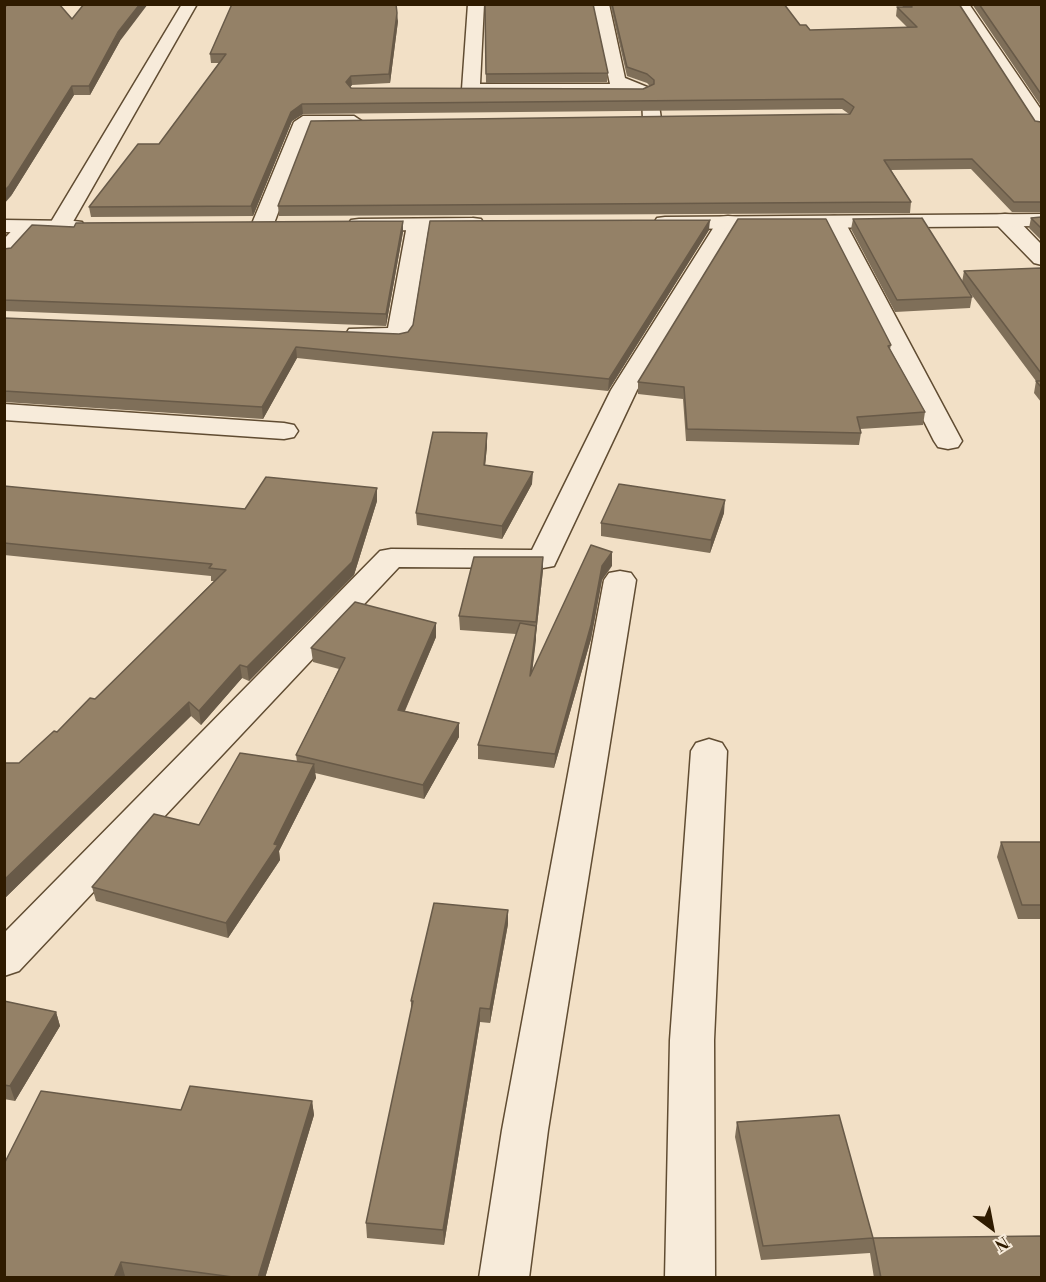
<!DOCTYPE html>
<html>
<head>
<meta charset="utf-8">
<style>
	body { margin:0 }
	#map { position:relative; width:1046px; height:1282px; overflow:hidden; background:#f2e0c6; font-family:"Libre Bodoni",serif }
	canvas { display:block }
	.frame { position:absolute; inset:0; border:6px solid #2f1b00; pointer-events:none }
	.north { position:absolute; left:962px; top:1198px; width:60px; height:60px; -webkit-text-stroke:4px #f7ebda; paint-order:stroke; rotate:148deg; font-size:16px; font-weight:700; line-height:24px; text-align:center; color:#2f1b00 }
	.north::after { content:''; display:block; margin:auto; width:21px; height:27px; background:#2f1b00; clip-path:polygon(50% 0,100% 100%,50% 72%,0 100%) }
</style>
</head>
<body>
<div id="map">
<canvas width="1046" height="1282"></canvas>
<div class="frame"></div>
<div class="north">N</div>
</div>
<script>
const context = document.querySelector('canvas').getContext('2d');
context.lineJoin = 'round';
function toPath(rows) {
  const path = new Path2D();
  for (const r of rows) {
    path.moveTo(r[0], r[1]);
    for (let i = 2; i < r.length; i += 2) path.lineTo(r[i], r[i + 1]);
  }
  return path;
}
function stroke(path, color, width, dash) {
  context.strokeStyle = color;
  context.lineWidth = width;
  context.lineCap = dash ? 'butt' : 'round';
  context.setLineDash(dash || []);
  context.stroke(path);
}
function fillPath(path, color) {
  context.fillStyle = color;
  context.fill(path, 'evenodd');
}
const minor = toPath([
	[182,4,197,4,70,227,67,232,59,233,51,232,48,227,182,4],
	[468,4,484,4,480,84,610,84,593,4,609,4,625,78,657,91,661,119,659,123,645,123,643,119,642,98,634,94,465,93,462,89,468,4],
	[954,4,969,4,1042,111,1042,130,1035,129,954,4],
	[303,116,354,116,363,122,354,128,310,128,273,226,270,231,254,231,251,226,294,122,303,116],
	[1005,214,1013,215,1042,245,1042,265,1034,263,997,225,994,220,997,215,1005,214],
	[728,216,736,217,739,222,637,390,554,566,543,568,399,567,19,971,4,976,4,933,380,551,391,549,532,550,611,390,717,222,720,217,728,216],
	[834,216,842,217,845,222,962,441,958,447,948,449,938,447,934,441,823,222,826,217,834,216],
	[418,219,426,220,429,225,411,336,408,341,399,343,349,339,346,334,349,329,388,328,407,225,410,220,418,219],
	[28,221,36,222,39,227,12,257,4,259,4,239,20,222,28,221],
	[4,404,284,423,294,425,298,431,294,437,284,439,4,420,4,404],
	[620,571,631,573,636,580,548,1130,529,1278,479,1278,502,1130,604,580,609,573,620,571],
	[709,739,722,743,727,751,714,1040,715,1278,665,1278,670,1040,691,751,696,743,709,739]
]);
const tertiary = toPath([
	[1042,214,1042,226,665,229,657,228,654,223,657,218,665,217,1042,214],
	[473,218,481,219,484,224,481,229,359,231,351,230,348,225,351,220,359,219,473,218],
	[4,220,74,221,82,222,85,227,82,232,74,233,4,232,4,220]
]);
stroke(minor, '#604c32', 3);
stroke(tertiary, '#604c32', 3);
fillPath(minor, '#f7ebda');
fillPath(tertiary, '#f7ebda');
fillPath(toPath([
	[485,4,608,73,607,82,486,83],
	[610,4,784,4,800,25,810,30,908,28,896,16,897,7,903,7,901,4,959,4,1035,121,1041,122,1041,212,1012,212,971,169,891,170,911,202,910,213,279,216,278,206,849,114,842,109,303,114,292,121,253,216,91,217,89,207,159,144,219,63,211,63,210,54,398,21,390,83,352,85,350,87,351,88,643,89,650,86,647,83,627,76],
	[972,4,1041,4,1041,106],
	[72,19,120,41,90,95,74,95,11,196],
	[1041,217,1041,240,1029,228,1031,218],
	[853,219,972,297,970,308,895,312,851,229],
	[403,221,403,232,386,326,4,311,4,249,11,248,74,227],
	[709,230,608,391,297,358,263,419,4,402,4,318,399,334,408,332],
	[1041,268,1041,402,1034,393,1036,381,962,282,964,271],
	[891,345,890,349,925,412,923,425,860,429,861,433,859,445,686,441,683,399,638,394,638,382],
	[487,446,485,465,532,484,502,539,417,525,416,513],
	[4,486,245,509,377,501,354,575,249,681,242,678,201,725,191,716,4,899,4,763,19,763,57,732,95,699,214,581,211,581,211,576,4,555],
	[724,513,710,553,601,536,601,523],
	[612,566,602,580,591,639,554,768,478,759,478,745,516,634,460,630,459,616,543,570,532,672],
	[436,623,436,637,405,711,459,723,459,737,424,799,315,773,316,778,279,851,280,860,228,938,96,901,92,887,199,825,297,762,296,755,339,669,313,662,311,648],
	[1001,842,1041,842,1041,919,1018,919,997,857],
	[508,924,490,1023,480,1022,444,1245,367,1238,366,1223,411,1011,411,1001],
	[4,1001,56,1012,60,1026,15,1101,4,1099],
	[312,1101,314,1115,265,1278,135,1278,125,1276,4,1278,181,1110],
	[737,1122,873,1238,1041,1278,874,1278,870,1253,761,1260,735,1137]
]), '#7f6f59');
fillPath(toPath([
	[140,4,148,4,120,41,90,95,89,86,118,32],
	[397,13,398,21,390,83,389,74],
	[351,76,352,85,347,91,346,82],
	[72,86,74,95,11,196,4,204,4,191],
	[302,104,303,114,292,121,253,216,251,206,291,112],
	[710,220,709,230,608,391,609,379],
	[403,221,403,232,386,326,386,314],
	[296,347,297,358,263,419,262,407],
	[487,433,487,446,484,477,484,465],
	[533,472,532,484,502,539,502,526],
	[377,488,377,501,354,575,249,681,247,667],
	[725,500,724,513,710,553,711,540],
	[612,552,612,566,602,580,591,639,554,768,555,754,602,566],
	[543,557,543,570,536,635,536,622],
	[436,623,436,637,399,724,398,710],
	[536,626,536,640,530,690,530,676],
	[240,665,242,678,201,725,199,711],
	[189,702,191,716,4,899,4,880],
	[459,723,459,737,424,799,423,785],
	[314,764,316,778,279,851,280,860,228,938,226,923,274,844],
	[508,910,508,924,490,1023,490,1009],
	[480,1008,480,1022,444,1245,443,1230],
	[56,1012,60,1026,15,1101,10,1086],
	[312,1101,314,1115,265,1278,258,1278],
	[121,1262,125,1276,124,1278,114,1278]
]), '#685a48');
const building = toPath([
	[8,4,59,4,72,19,84,4,140,4,118,32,89,86,72,86,9,186,4,191,4,8,8,4],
	[232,4,396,4,397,13,389,74,351,76,346,82,351,88,643,89,654,84,654,80,647,74,627,67,612,4,784,4,800,25,806,25,810,30,917,27,897,7,912,7,910,4,959,4,1035,121,1041,122,1041,202,1014,202,972,159,884,160,911,202,278,206,311,121,850,114,854,107,843,99,302,104,291,112,251,206,89,207,138,144,159,144,226,54,210,54,232,4],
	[485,4,593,4,608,73,486,74,485,4],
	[979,4,1041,4,1041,94,979,4],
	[1041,217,1041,228,1031,218,1041,217],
	[922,218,972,297,897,300,853,219,922,218],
	[738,219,826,219,891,345,888,346,925,412,857,417,861,433,687,429,684,387,638,382,738,219],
	[710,220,609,379,296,347,262,407,4,391,4,318,399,334,408,332,413,325,430,221,710,220],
	[403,221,386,314,4,300,4,249,11,248,32,225,74,227,76,223,403,221],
	[1041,268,1041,373,964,271,1041,268],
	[1036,381,1041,381,1041,387,1036,381],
	[433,432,487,433,484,465,533,472,502,526,416,513,433,432],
	[266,477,377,488,352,562,247,667,240,665,199,711,189,702,4,880,4,763,19,763,54,731,57,732,90,698,95,699,226,570,209,568,212,564,4,543,4,486,245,509,266,477],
	[619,484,725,500,711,540,601,523,619,484],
	[591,545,612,552,602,566,591,625,555,754,478,745,520,623,536,626,530,676,591,545],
	[474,557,543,557,536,622,459,616,474,557],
	[355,602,436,623,398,710,459,723,423,785,296,755,345,658,311,648,355,602],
	[240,753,314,764,274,844,278,845,226,923,92,887,154,814,199,825,240,753],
	[1001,842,1041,842,1041,905,1022,905,1001,842],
	[434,903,508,910,490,1009,480,1008,443,1230,366,1223,413,1001,411,1001,434,903],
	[4,1001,56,1012,10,1086,4,1085,4,1001],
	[190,1086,312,1101,258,1278,240,1278,121,1262,114,1278,4,1278,4,1164,41,1091,181,1110,190,1086],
	[839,1115,873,1238,763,1246,737,1122,839,1115],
	[1041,1236,1041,1278,881,1278,873,1238,1041,1236]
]);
fillPath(building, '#948167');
stroke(building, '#685a48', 1.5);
</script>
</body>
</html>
